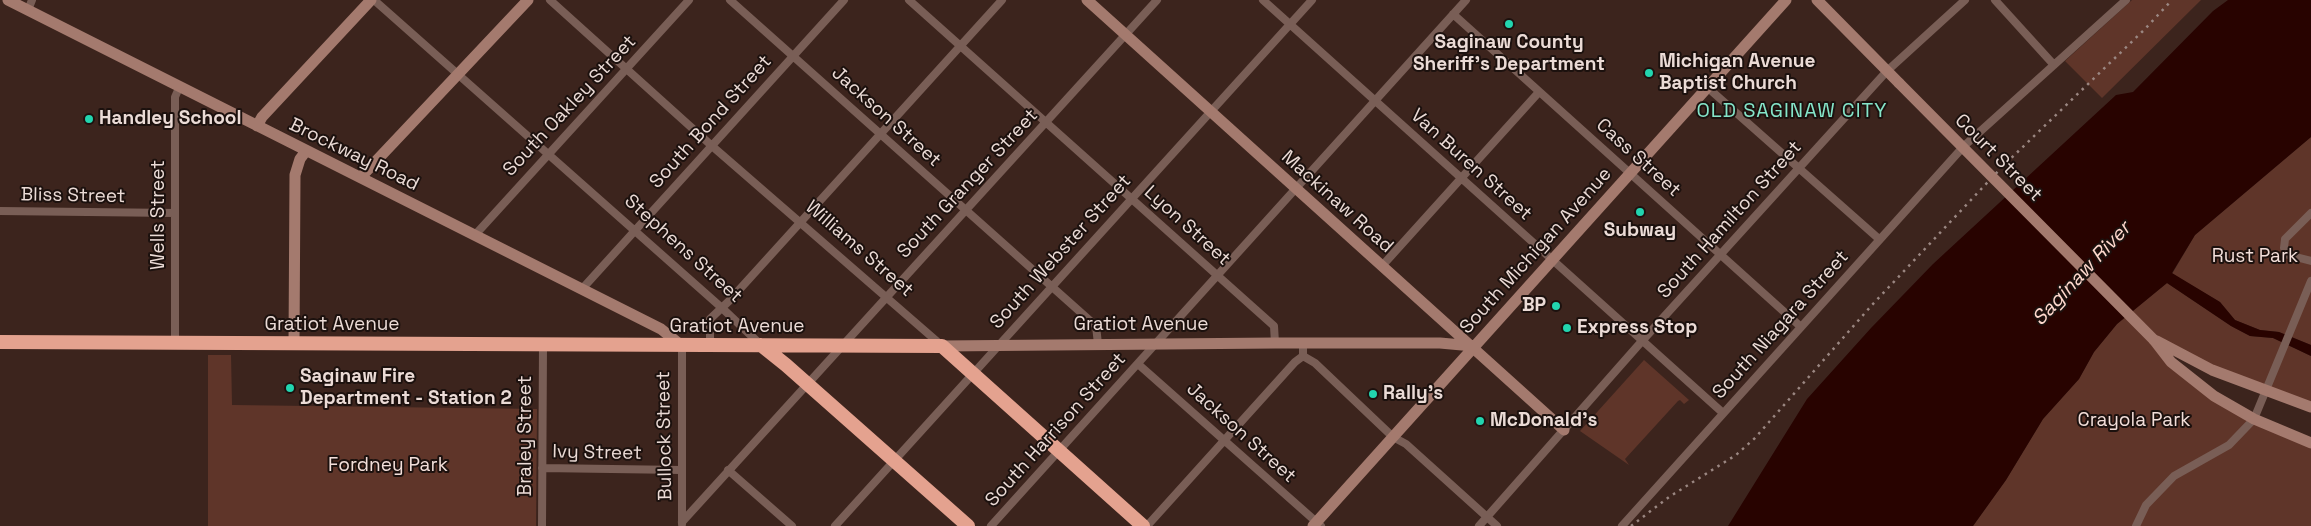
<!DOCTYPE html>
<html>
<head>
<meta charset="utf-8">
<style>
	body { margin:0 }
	canvas { display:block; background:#3c241d }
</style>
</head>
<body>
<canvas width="2311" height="526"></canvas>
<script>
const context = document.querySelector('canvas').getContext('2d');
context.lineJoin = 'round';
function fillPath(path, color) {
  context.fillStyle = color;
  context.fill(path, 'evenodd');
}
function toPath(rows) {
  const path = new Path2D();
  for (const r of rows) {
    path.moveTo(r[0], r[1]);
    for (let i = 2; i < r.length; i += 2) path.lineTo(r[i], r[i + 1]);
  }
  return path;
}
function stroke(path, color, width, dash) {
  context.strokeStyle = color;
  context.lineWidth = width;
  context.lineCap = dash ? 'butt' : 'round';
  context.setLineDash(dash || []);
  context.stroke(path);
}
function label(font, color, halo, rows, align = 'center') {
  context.font = font + ' "Space Grotesk",sans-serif';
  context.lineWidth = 4;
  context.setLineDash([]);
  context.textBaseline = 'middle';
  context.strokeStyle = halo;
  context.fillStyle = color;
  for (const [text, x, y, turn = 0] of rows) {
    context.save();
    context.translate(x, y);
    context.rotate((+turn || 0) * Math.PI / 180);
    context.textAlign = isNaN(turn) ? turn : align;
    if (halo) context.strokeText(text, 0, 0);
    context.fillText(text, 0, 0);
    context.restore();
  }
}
fillPath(toPath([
	[2132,0,2201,0,2102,98,2065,61],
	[2311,137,2311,345,2279,332,2260,330,2235,320,2220,302,2172,274,2195,235],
	[2167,283,2231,326,2250,336,2273,338,2311,356,2311,407,2156,341,2214,396,2311,443,2311,526,1973,526,2006,480,2043,419,2079,379,2094,352,2117,324],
	[208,355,231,355,232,405,537,409,536,526,208,526],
	[1644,360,1689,400,1684,404,1680,400,1678,401,1625,459,1629,465,1580,431]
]), '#5f3529');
fillPath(toPath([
	[2228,0,2311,0,2311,137,2195,235,2172,273,2220,302,2235,320,2260,330,2279,332,2311,345,2311,356,2273,338,2250,336,2231,326,2167,283,2117,324,2094,352,2079,379,2043,419,2006,480,1973,526,1728,526,1807,399,1871,328,1933,264,2116,95,2133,92,2213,11]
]), '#280300');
stroke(toPath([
	[374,0,722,308,761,345],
	[550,0,712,146,940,344],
	[730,0,1096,326,1098,344],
	[909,0,1274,326,1275,343],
	[1263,0,1723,413],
	[1995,0,2054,65],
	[28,10,32,0],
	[1453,14,1801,327],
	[1707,87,1879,239],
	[0,211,175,213],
	[2311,213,2285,239,2284,248,2288,255,2311,261],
	[475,235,689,0],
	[1382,266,1539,92],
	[582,289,844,0],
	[175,342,175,97,179,88],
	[1303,343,1303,356,1315,363,1393,437,1406,444,1497,526],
	[710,346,710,319,729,301,1002,0],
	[1138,364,1321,526],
	[542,468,681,470],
	[728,470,792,526],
	[682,522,1157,0],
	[682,524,682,346],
	[542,526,543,346],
	[835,526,1312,0],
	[991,526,1466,0],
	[1147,526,1295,362,1303,356],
	[1479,526,1642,341,1887,71,1965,0],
	[1622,526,1964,146,2126,0],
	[2136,526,2146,505,2174,476,2229,445,2254,419,2311,281]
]), '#795e56', 8);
stroke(toPath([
	[8,0,661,329,682,346],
	[1087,0,1564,430],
	[1817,0,1899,83],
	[257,126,262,117,371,0],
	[361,177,528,0],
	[2154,340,2171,362,2214,396,2254,419,2311,443],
	[2157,341,2212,370,2311,407],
	[294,343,295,175,300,159,306,151],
	[942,346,1275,343,1440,343,1473,346],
	[1313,526,1786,0]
]), '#a47a6e', 11);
stroke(toPath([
	[0,342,942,346,1143,526],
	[761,345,786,365,968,526]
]), '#e4a28f', 14);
stroke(toPath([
	[1631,526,1669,497,1736,455,1755,438,1872,305,2002,167,2144,30,2172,0]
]), '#9b8782', 2.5, [2.5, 5]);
stroke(toPath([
	[1899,83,2154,340]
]), '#a47a6e', 11);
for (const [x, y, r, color] of [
	[1509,24,5,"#22d5af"],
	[1649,73,5,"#22d5af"],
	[89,119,5,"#22d5af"],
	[1640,212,5,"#22d5af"],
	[1556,306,5,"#22d5af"],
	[1567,328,5,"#22d5af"],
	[290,388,5,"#22d5af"],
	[1373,394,5,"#22d5af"],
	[1480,421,5,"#22d5af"]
]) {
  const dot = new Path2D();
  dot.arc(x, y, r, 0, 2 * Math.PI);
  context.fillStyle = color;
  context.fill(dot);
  stroke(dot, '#1c110e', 2);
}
label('bold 19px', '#ebdbd6', '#1c110e', [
	["Saginaw County",1509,43,"center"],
	["Sheriff's Department",1509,65,"center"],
	["Michigan Avenue",1659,62],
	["Baptist Church",1659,84],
	["Handley School",99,119],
	["Subway",1640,231,"center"],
	["BP",1546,306,"right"],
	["Express Stop",1577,328],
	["Saginaw Fire",300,377],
	["Department - Station 2",300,399],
	["Rally's",1383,394],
	["McDonald's",1490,421]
], 'left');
label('19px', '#ebdbd6', '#1c110e', [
	["South Oakley Street",570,106,-47],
	["Jackson Street",886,117,42],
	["South Bond Street",711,122,-48],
	["Brockway Road",354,155,26],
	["Cass Street",1638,158,42],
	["Court Street",1998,158,45],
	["Van Buren Street",1471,165,42],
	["South Granger Street",968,184,-47],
	["Bliss Street",73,196,1],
	["Mackinaw Road",1337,202,42],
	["Wells Street",159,215,-90],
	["South Hamilton Street",1730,220,-48],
	["Lyon Street",1187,226,42],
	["Stephens Street",683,249,42],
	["Williams Street",859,249,41],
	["South Michigan Avenue",1536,251,-48],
	["South Webster Street",1061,252,-48],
	["Gratiot Avenue",332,325],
	["Gratiot Avenue",1141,325],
	["South Niagara Street",1781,325,-48],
	["Gratiot Avenue",737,327],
	["South Harrison Street",1056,430,-48],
	["Jackson Street",1241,433,42],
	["Braley Street",526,436,-90],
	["Bullock Street",665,436,-91],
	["Ivy Street",597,453,1]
]);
label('19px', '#f2ded9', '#1c110e', [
	["Rust Park",2255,257],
	["Crayola Park",2134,421],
	["Fordney Park",388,466]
]);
context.letterSpacing = '1px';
label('20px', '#85e5c9', '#1c110e', [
	["OLD SAGINAW CITY",1792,112]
]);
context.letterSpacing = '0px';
label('italic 20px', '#ffd9ce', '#1c110e', [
	["Saginaw River",2082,274,-47]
]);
</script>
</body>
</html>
